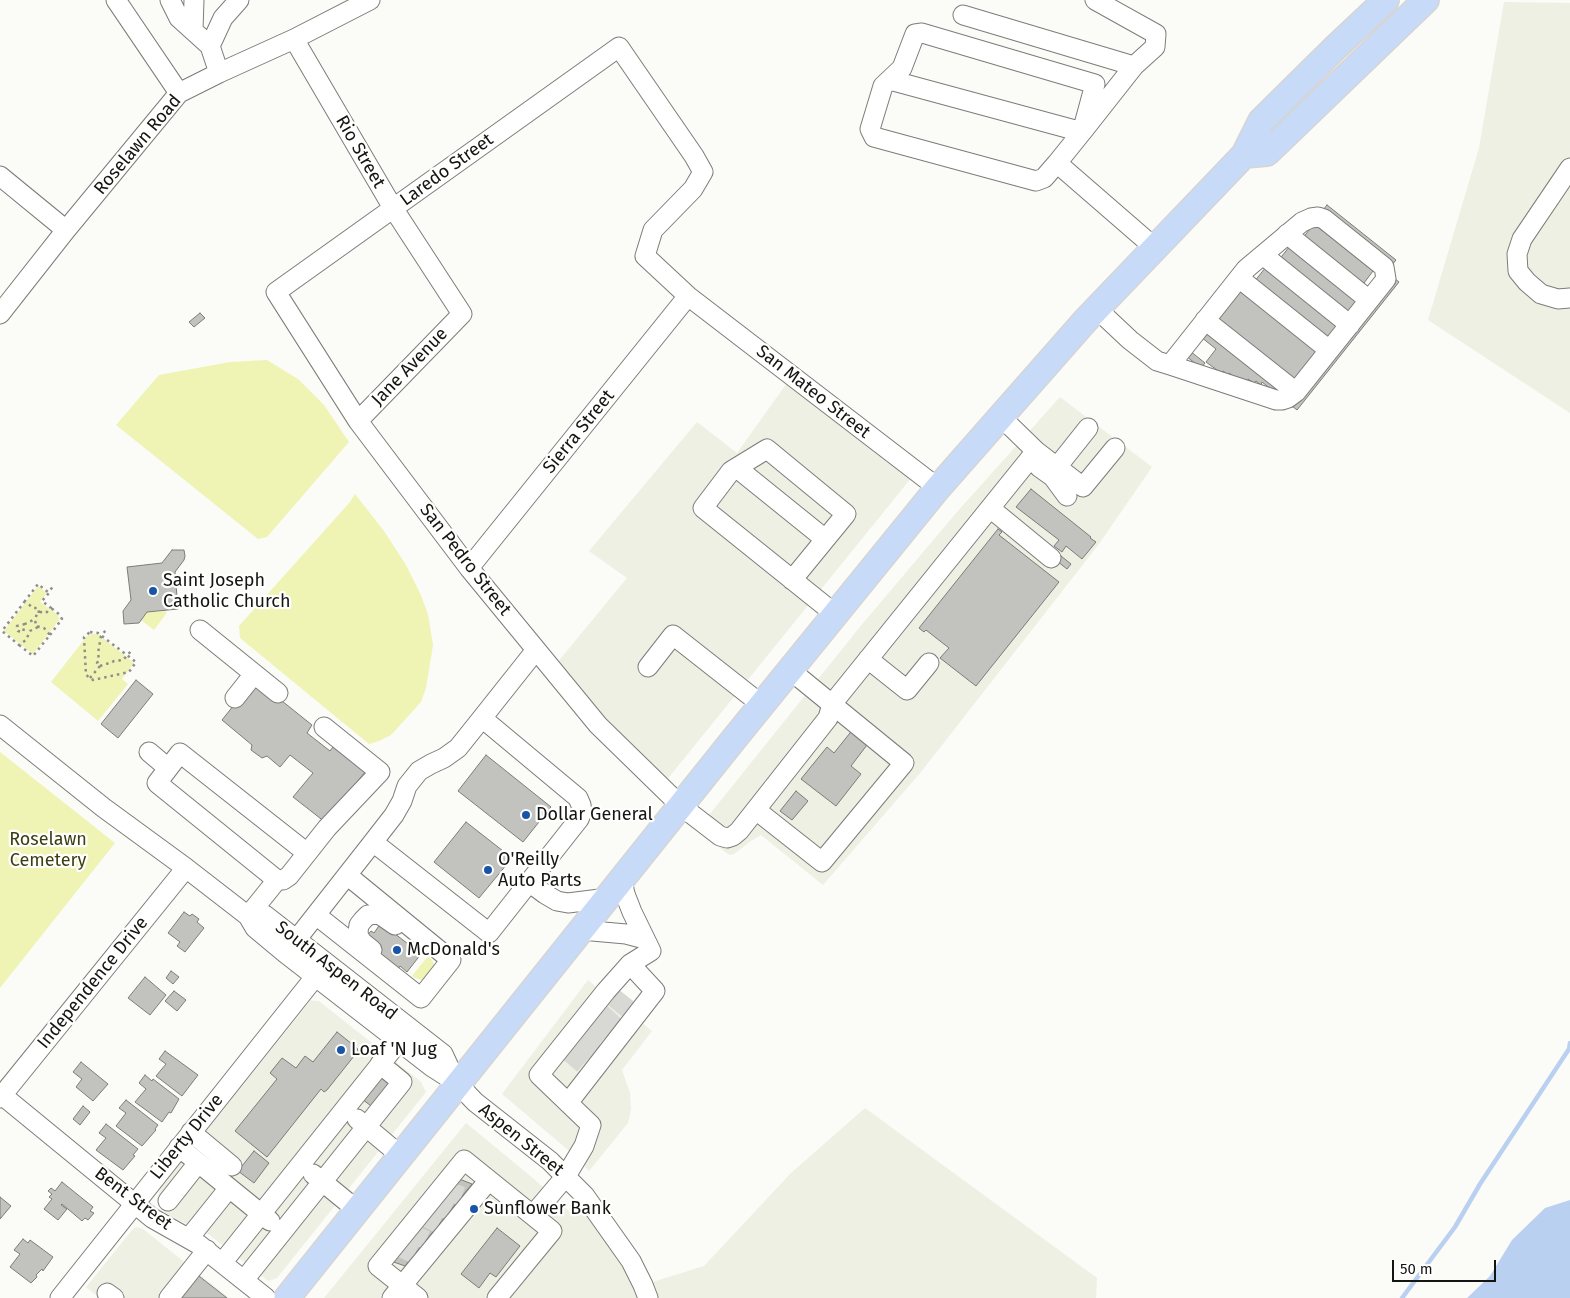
<!DOCTYPE html>
<html>
<head>
<meta charset="utf-8">
<style>
	body { margin:0 }
	#map { position:relative; width:1570px; height:1298px; overflow:hidden; background:#fbfbf7; font-family:"Fira Sans",sans-serif }
	canvas { display:block }
	.scale { position:absolute; left:1392px; top:1260px; width:104px; height:22px; box-sizing:border-box; border:2px solid #141413; border-top:0; padding-left:6px; font-size:15px; line-height:18px; white-space:nowrap; color:#141413; -webkit-text-stroke:4px #fffffe; paint-order:stroke }
</style>
</head>
<body>
<div id="map">
<canvas width="1570" height="1298"></canvas>
<div class="scale">50 m</div>
</div>
<script>
const context = document.querySelector('canvas').getContext('2d');
context.lineJoin = 'round';
function fillPath(path, color) {
  context.fillStyle = color;
  context.fill(path, 'evenodd');
}
function toPath(rows) {
  const path = new Path2D();
  for (const r of rows) {
    path.moveTo(r[0], r[1]);
    for (let i = 2; i < r.length; i += 2) path.lineTo(r[i], r[i + 1]);
  }
  return path;
}
function stroke(path, color, width, dash) {
  context.strokeStyle = color;
  context.lineWidth = width;
  context.lineCap = dash ? 'butt' : 'round';
  context.setLineDash(dash || []);
  context.stroke(path);
}
function label(font, color, halo, rows, align = 'center') {
  context.font = font + ' "Fira Sans",sans-serif';
  context.lineWidth = 4.5;
  context.setLineDash([]);
  context.textBaseline = 'middle';
  context.strokeStyle = halo;
  context.fillStyle = color;
  for (const [text, x, y, turn = 0] of rows) {
    context.save();
    context.translate(x, y);
    context.rotate((+turn || 0) * Math.PI / 180);
    context.textAlign = isNaN(turn) ? turn : align;
    if (halo) context.strokeText(text, 0, 0);
    context.fillText(text, 0, 0);
    context.restore();
  }
}
fillPath(toPath([
	[1504,2,1570,3,1570,413,1428,320,1479,148],
	[792,376,916,472,661,787,552,669,627,578,589,551,697,422,737,453],
	[1060,397,1152,467,1099,544,921,772,823,885,761,835,751,841,734,854,730,855,725,852,698,829,859,628,957,512],
	[588,980,652,1031,622,1070,630,1093,631,1109,628,1123,589,1171,567,1149,502,1094],
	[311,1000,315,1001,319,1001,421,1082,426,1092,277,1278,268,1281,207,1233,205,1234,165,1213,159,1203,158,1196,160,1189],
	[865,1108,1097,1278,1096,1298,324,1298,466,1123,534,1179,572,1214,585,1196,643,1285,704,1266,791,1173],
	[136,1227,143,1229,229,1298,100,1298,86,1287,133,1229]
]), '#eff0e4');
fillPath(toPath([
	[267,360,298,379,324,405,349,442,267,537,258,539,116,425,159,375,230,362],
	[355,494,384,531,406,565,420,593,428,614,433,645,426,688,421,702,391,735,379,741,369,744,240,638,239,626,350,502],
	[38,586,47,593,40,602,58,615,59,620,33,654,4,631],
	[166,611,166,614,154,630,141,620,147,612],
	[92,634,98,634,134,663,122,679,128,684,98,721,51,682,87,636],
	[0,752,115,843,0,988],
	[428,956,432,960,435,967,422,980,415,978,412,976]
]), '#eff4b5');
fillPath(toPath([
	[1570,1200,1570,1298,1467,1298,1490,1276,1512,1240,1545,1208]
]), '#bad0f1');
stroke(toPath([
	[1402,1298,1455,1227,1480,1184,1569,1049,1570,1043]
]), '#bad0f1', 4.5);
const building = toPath([
	[1327,205,1396,260,1392,265,1323,210,1327,205],
	[1314,224,1373,271,1361,287,1302,239,1314,224],
	[1290,246,1360,301,1348,316,1278,261,1290,246],
	[1266,267,1340,326,1328,341,1254,282,1266,267],
	[1394,278,1399,282,1297,410,1292,406,1394,278],
	[1240,287,1320,350,1294,383,1214,320,1240,287],
	[200,313,205,318,194,327,189,322,200,313],
	[1207,330,1277,385,1272,390,1262,382,1261,385,1256,381,1254,383,1248,379,1246,382,1242,378,1240,381,1229,373,1228,375,1223,371,1221,373,1206,362,1216,349,1201,337,1207,330],
	[1190,351,1205,363,1201,368,1186,356,1190,351],
	[1031,489,1091,537,1090,538,1096,542,1082,559,1066,546,1062,552,1054,546,1059,540,1016,507,1031,489],
	[998,529,1002,532,999,535,1059,582,976,686,940,658,949,648,926,630,924,632,919,628,998,529],
	[172,550,184,550,185,556,184,560,175,572,178,609,147,612,139,623,124,624,123,611,131,600,127,567,162,563,172,550],
	[1061,556,1071,564,1067,569,1057,561,1061,556],
	[136,680,153,694,118,738,101,724,136,680],
	[253,681,272,693,312,725,307,733,330,751,333,747,365,772,325,822,293,797,313,773,290,755,280,767,267,756,262,758,251,750,252,745,222,720,253,681],
	[854,728,870,741,851,766,861,774,836,806,801,779,827,747,834,753,854,728],
	[486,755,551,807,523,842,458,791,486,755],
	[796,791,808,801,792,820,780,811,796,791],
	[466,822,512,858,479,898,434,862,466,822],
	[184,912,190,916,192,914,199,919,197,922,204,928,185,952,177,946,180,942,168,933,184,912],
	[381,923,421,954,407,972,400,966,398,969,363,940,371,931,374,933,381,923],
	[171,971,179,977,173,984,166,978,171,971],
	[145,977,166,995,150,1015,128,998,145,977],
	[174,991,186,1000,177,1011,165,1001,174,991],
	[337,1032,357,1048,358,1051,327,1090,324,1092,321,1089,267,1157,235,1131,277,1079,270,1073,282,1058,296,1068,305,1056,313,1062,337,1032],
	[165,1051,198,1075,182,1096,156,1076,166,1064,159,1059,165,1051],
	[81,1062,108,1084,93,1101,76,1087,82,1079,73,1072,81,1062],
	[145,1075,152,1081,153,1079,179,1099,171,1113,169,1112,162,1122,135,1102,146,1089,139,1083,145,1075],
	[381,1075,394,1086,375,1109,362,1099,381,1075],
	[126,1100,158,1125,155,1129,156,1130,142,1146,116,1126,126,1113,119,1108,126,1100],
	[83,1106,90,1112,80,1125,73,1119,83,1106],
	[106,1124,138,1149,133,1155,135,1156,123,1170,96,1150,106,1138,99,1133,106,1124],
	[254,1151,269,1163,254,1183,238,1171,254,1151],
	[457,1178,472,1184,405,1266,388,1260,457,1178],
	[62,1182,93,1207,90,1211,94,1213,88,1220,85,1218,82,1221,62,1204,61,1205,67,1209,58,1220,44,1209,52,1199,49,1197,52,1194,48,1191,51,1188,55,1191,62,1182],
	[0,1197,11,1206,0,1219,0,1197],
	[497,1228,520,1246,496,1277,490,1273,479,1288,461,1274,497,1228],
	[23,1239,28,1243,30,1240,53,1257,43,1271,42,1269,36,1275,37,1277,31,1283,10,1267,20,1254,14,1250,23,1239],
	[195,1273,227,1298,174,1298,195,1273]
]);
fillPath(building, '#c2c3bf');
stroke(building, '#7c7c78', 1);
stroke(toPath([
	[613,997,629,1010],
	[601,1013,616,1027],
	[591,1025,606,1038],
	[580,1040,595,1052],
	[569,1052,584,1065],
	[447,1191,462,1196],
	[435,1204,450,1211],
	[424,1217,439,1224],
	[411,1233,426,1240],
	[399,1247,415,1254]
]), '#d8d8d5', 19, [19, 9]);
const minor = toPath([
	[116,0,179,93],
	[170,0,179,18,210,46],
	[1095,0,1156,34,1155,47,1134,66],
	[193,30,194,0],
	[294,39,393,208,462,314,358,421],
	[219,73,210,46,223,18,239,0],
	[890,80,1082,132,1134,66,963,15],
	[1057,163,1082,132,1095,84,922,33,915,34,902,68,883,86,870,129,874,137,1036,181,1044,178,1057,163,1155,248],
	[1570,168,1522,239,1517,254,1518,271,1527,282,1541,294,1558,299,1570,298],
	[0,176,66,230],
	[1287,234,1369,300],
	[1263,255,1350,325],
	[1239,278,1329,350],
	[1097,309,1130,340,1157,361,1170,365,1276,400,1282,400,1288,398,1296,392,1386,279,1384,267,1324,219,1318,217,1311,218,1302,222,1246,269,1170,365],
	[0,314,66,230,179,93,219,73,294,39,370,0],
	[1205,320,1296,392],
	[1036,451,1083,487,1115,448],
	[1039,467,1053,477,1067,496],
	[1057,467,1088,428],
	[737,468,825,539],
	[938,488,688,296,645,256,653,230,693,189,703,172,694,156,619,47,276,292,358,421,469,568,598,725,681,806,720,836,727,838,733,836,739,831,828,718,832,704,1036,451,1000,416],
	[990,508,1051,558],
	[469,568,688,296],
	[792,580,846,514,767,449,731,471,703,508,835,614],
	[200,630,278,693],
	[868,659,907,690,929,663],
	[648,667,673,635,762,705],
	[235,698,254,674],
	[482,718,458,748,444,758,431,764,419,771,407,786,402,801,394,815,373,842,489,933,579,819,582,812,581,805,578,798,482,718,536,650],
	[0,725,104,808,186,868,248,916,255,928,285,953,432,1067,457,1083,475,1102,550,1161,585,1196,631,1261,643,1285,648,1298],
	[149,752,168,768],
	[756,810,822,862,904,763,790,670],
	[307,853,180,753,157,783,277,880,283,880,289,876,327,828,380,772,324,727],
	[529,882,545,894,557,901,568,903,608,898],
	[316,915,421,998,451,960,347,875],
	[248,916,265,915,443,1054,456,1082],
	[248,916,277,880],
	[581,930,626,934,645,939],
	[289,949,373,842],
	[372,950,362,942,359,937,358,932,359,925,363,920,368,915,379,914,395,925],
	[2,1095,152,1218,198,1244,266,1298],
	[0,1098,186,868],
	[568,1103,655,991,630,964],
	[357,1119,401,1156],
	[191,1132,232,1166],
	[179,1147,270,1221],
	[313,1174,357,1210],
	[168,1201,198,1163],
	[533,1215,566,1176,584,1146,591,1125,539,1075,606,991,630,964,651,951,632,912,625,894,622,880],
	[189,1238,229,1188],
	[222,1263,399,1041],
	[244,1280,402,1082,380,1064],
	[107,1293,114,1298],
	[60,1298,315,977],
	[169,1298,207,1250],
	[392,1298,489,1180],
	[418,1298,378,1266,464,1160,552,1231,497,1298]
]);
const major = toPath([
	[1244,155,1267,153,1426,0],
	[287,1298,734,739,938,488,1085,321,1244,155,1261,121,1335,48,1386,0]
]);
stroke(minor, '#7c7d79', 21);
stroke(major, '#d5d5d5', 28);
stroke(toPath([
	[25,601,2,631,19,645,26,640,30,631,38,627],
	[39,613,38,608,33,608,25,601,38,584,48,592,53,587],
	[25,624,17,626,18,631,23,632,25,624,35,619],
	[90,632,98,633,136,662,129,672,93,680,86,675,84,637,90,632],
	[50,635,62,619,59,614,51,608],
	[19,645,33,656,50,635,44,628,36,626,35,619,37,614,40,612,46,613,51,608,42,601,49,593,48,592],
	[100,666,105,664,111,663,114,661,123,660,132,650],
	[90,678,100,666,97,663,99,660,98,653,101,636,106,630]
]), '#8e8e8b', 2.5, [2.5, 4]);
stroke(minor, '#fff', 19);
stroke(major, '#c7dbf8', 25);
for (const [x, y, r, color] of [
	[153,591,5,"#1955a6"],
	[526,815,5,"#1955a6"],
	[488,870,5,"#1955a6"],
	[397,950,5,"#1955a6"],
	[341,1050,5,"#1955a6"],
	[474,1209,5,"#1955a6"]
]) {
  const dot = new Path2D();
  dot.arc(x, y, r, 0, 2 * Math.PI);
  context.fillStyle = color;
  context.fill(dot);
  stroke(dot, '#fffffe', 2);
}
label('18px', '#141413', '#fffffe', [
	["Roselawn Road",138,145,-50],
	["Rio Street",360,152,60],
	["Laredo Street",447,170,-36],
	["Jane Avenue",410,367,-46],
	["San Mateo Street",813,392,38],
	["Sierra Street",579,432,-51],
	["San Pedro Street",465,560,52],
	["South Aspen Road",336,971,38],
	["Independence Drive",93,983,-51],
	["Liberty Drive",187,1137,-51],
	["Aspen Street",521,1140,39],
	["Bent Street",133,1199,37]
]);
label('18px', '#141413', '#fffffe', [
	["Saint Joseph",163,581],
	["Catholic Church",163,602],
	["Dollar General",536,815],
	["O'Reilly",498,860],
	["Auto Parts",498,881],
	["McDonald's",407,950],
	["Loaf 'N Jug",351,1050],
	["Sunflower Bank",484,1209]
], 'left');
label('18px', '#3d3e12', '#fffffe', [
	["Roselawn",48,840],
	["Cemetery",48,861]
]);
</script>
</body>
</html>
